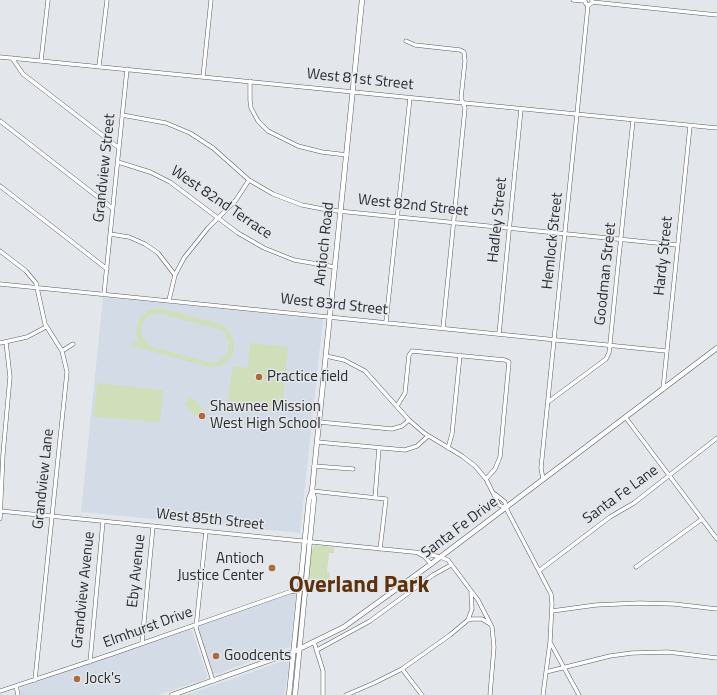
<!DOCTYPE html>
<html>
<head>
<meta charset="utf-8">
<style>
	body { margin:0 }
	canvas { display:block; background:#e3e7eb }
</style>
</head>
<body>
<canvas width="717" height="695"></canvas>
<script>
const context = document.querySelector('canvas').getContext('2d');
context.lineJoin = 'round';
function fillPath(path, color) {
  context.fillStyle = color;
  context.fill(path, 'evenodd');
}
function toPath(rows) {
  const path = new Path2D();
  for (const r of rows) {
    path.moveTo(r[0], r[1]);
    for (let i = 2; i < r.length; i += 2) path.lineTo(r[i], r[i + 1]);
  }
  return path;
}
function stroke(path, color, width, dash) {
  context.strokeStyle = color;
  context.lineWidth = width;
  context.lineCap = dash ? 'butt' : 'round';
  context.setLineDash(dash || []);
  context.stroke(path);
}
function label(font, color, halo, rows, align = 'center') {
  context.font = font + ' "Titillium Web",sans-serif';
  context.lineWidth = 3;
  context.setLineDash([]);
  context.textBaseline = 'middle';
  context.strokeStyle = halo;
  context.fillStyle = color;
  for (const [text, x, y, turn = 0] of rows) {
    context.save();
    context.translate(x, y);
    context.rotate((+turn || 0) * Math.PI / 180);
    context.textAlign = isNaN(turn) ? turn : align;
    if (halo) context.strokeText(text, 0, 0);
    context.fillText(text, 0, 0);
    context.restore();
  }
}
fillPath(toPath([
	[103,297,323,319,300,533,81,512],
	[290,593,295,594,296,597,290,647,217,674,213,674,197,626],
	[189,628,192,631,207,676,206,679,158,695,21,695,20,690,22,687],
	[283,661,288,662,289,667,284,695,186,695]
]), '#d3dce6');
fillPath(toPath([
	[160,308,220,324,227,328,234,342,234,348,230,359,221,366,209,367,132,346,133,341,139,343,136,333,139,319,149,310],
	[157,313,222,330,229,342,227,354,217,362,208,362,150,346,142,337,141,326,147,317],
	[250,343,288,347,282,412,250,409,246,411,230,409,227,406,233,366,248,368],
	[97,383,163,390,160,422,94,417],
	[191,397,204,410,197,417,184,404],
	[315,545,334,547,334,553,329,553,327,572,330,573,330,581,308,579,312,548]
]), '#d0deba');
const minor = toPath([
	[573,0,585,1],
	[585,1,586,4,589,5,592,3,592,0],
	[592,2,717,15],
	[406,41,415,45,460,50,464,52,465,61,461,98,465,108,443,328],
	[0,57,717,128],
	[12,58,23,74,119,148],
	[41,61,48,0],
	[99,66,107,0],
	[203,77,211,0],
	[250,81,250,100,251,108,258,121,268,131,298,146,322,152,347,155],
	[122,115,166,123,190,133,213,148,249,180,273,194,302,205,328,210,677,245],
	[0,121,112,208],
	[118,162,150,172,170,182,238,233,264,248,294,260,335,267],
	[0,186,107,269],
	[110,234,129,237,145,244,158,253,175,275],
	[0,251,26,271,36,283,45,324,62,351,67,372,35,680],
	[0,284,666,351],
	[104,294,127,69],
	[169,300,175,275,184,258,208,228,236,200,249,180],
	[386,322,410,98],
	[499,334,521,109],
	[0,343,27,337,46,327],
	[62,351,73,344],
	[326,356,344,360,365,371,409,420,424,433,462,456,475,466,486,479,499,505,506,508],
	[663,389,690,126],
	[548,402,606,359,609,353,633,120],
	[397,406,405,393,409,355,412,351,505,360,509,362,500,457,495,469,486,479],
	[626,418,717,539],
	[319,422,392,429,402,426,409,420],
	[317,442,405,450,417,446,428,436],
	[448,448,452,434,460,355],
	[314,466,353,469],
	[543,479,541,468,588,5],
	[312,491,386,499,380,549],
	[495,494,505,502,506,508,551,594,552,604,550,642,543,695],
	[375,498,379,448],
	[0,511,423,553,440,557,448,560,478,600,492,627,494,647,490,695],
	[0,519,3,454,10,377,6,342],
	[206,531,196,628,213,681],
	[418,553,425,557,431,564],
	[636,567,702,519],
	[540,570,610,517,634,503,717,438],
	[552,611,596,605,640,603,674,604,717,609],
	[468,620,472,609,471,593],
	[314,642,323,671,323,695],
	[550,642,579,695],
	[142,643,153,526],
	[317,650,370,621,433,575,451,565],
	[90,662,103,521],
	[402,669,422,695],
	[546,672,610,656,632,653,668,652,717,658],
	[16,686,18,695],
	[0,691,112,654,292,591,300,592],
	[346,695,374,683,402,669,450,635,468,620,472,619,482,619,490,624]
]);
const secondary = toPath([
	[172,695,293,652,344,627,431,564,717,348],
	[289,695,309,499,312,491,362,0],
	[295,695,314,498,312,491]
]);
stroke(minor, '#5a5d61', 4.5);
stroke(secondary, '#5a5d61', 5.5);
stroke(minor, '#fff', 3.5);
stroke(secondary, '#fff', 4.5);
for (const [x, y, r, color] of [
	[259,377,4,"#ad6c36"],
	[202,416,4,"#ad6c36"],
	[272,568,4,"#ad6c36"],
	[216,656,4,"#ad6c36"],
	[77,679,4,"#ad6c36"]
]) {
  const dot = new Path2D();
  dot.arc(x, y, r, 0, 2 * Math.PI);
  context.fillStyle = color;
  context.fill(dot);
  stroke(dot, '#e3e7eb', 1.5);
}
label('15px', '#2b2c2e', '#e3e7eb', [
	["West 81st Street",360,80,6],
	["Grandview Street",105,168,-84],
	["West 82nd Terrace",221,203,34],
	["West 82nd Street",413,206,6],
	["Hadley Street",498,220,-84],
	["Hemlock Street",553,241,-84],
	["Antioch Road",325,244,-84],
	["Hardy Street",664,256,-84],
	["Goodman Street",606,274,-84],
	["West 83rd Street",334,305,6],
	["Grandview Lane",44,479,-84],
	["Santa Fe Lane",621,495,-36],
	["West 85th Street",210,520,6],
	["Santa Fe Drive",460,528,-37],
	["Eby Avenue",137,571,-84],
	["Grandview Avenue",84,590,-84],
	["Elmhurst Drive",148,628,-20]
]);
label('15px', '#2b2c2e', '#e3e7eb', [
	["Practice field",267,377],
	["Shawnee Mission",210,407],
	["West High School",210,424],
	["Antioch",264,559,"right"],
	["Justice Center",264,576,"right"],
	["Goodcents",224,656],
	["Jock's",85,679]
], 'left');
label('bold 23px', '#5d320a', '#e3e7eb', [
	["Overland Park",359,586]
]);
</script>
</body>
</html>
